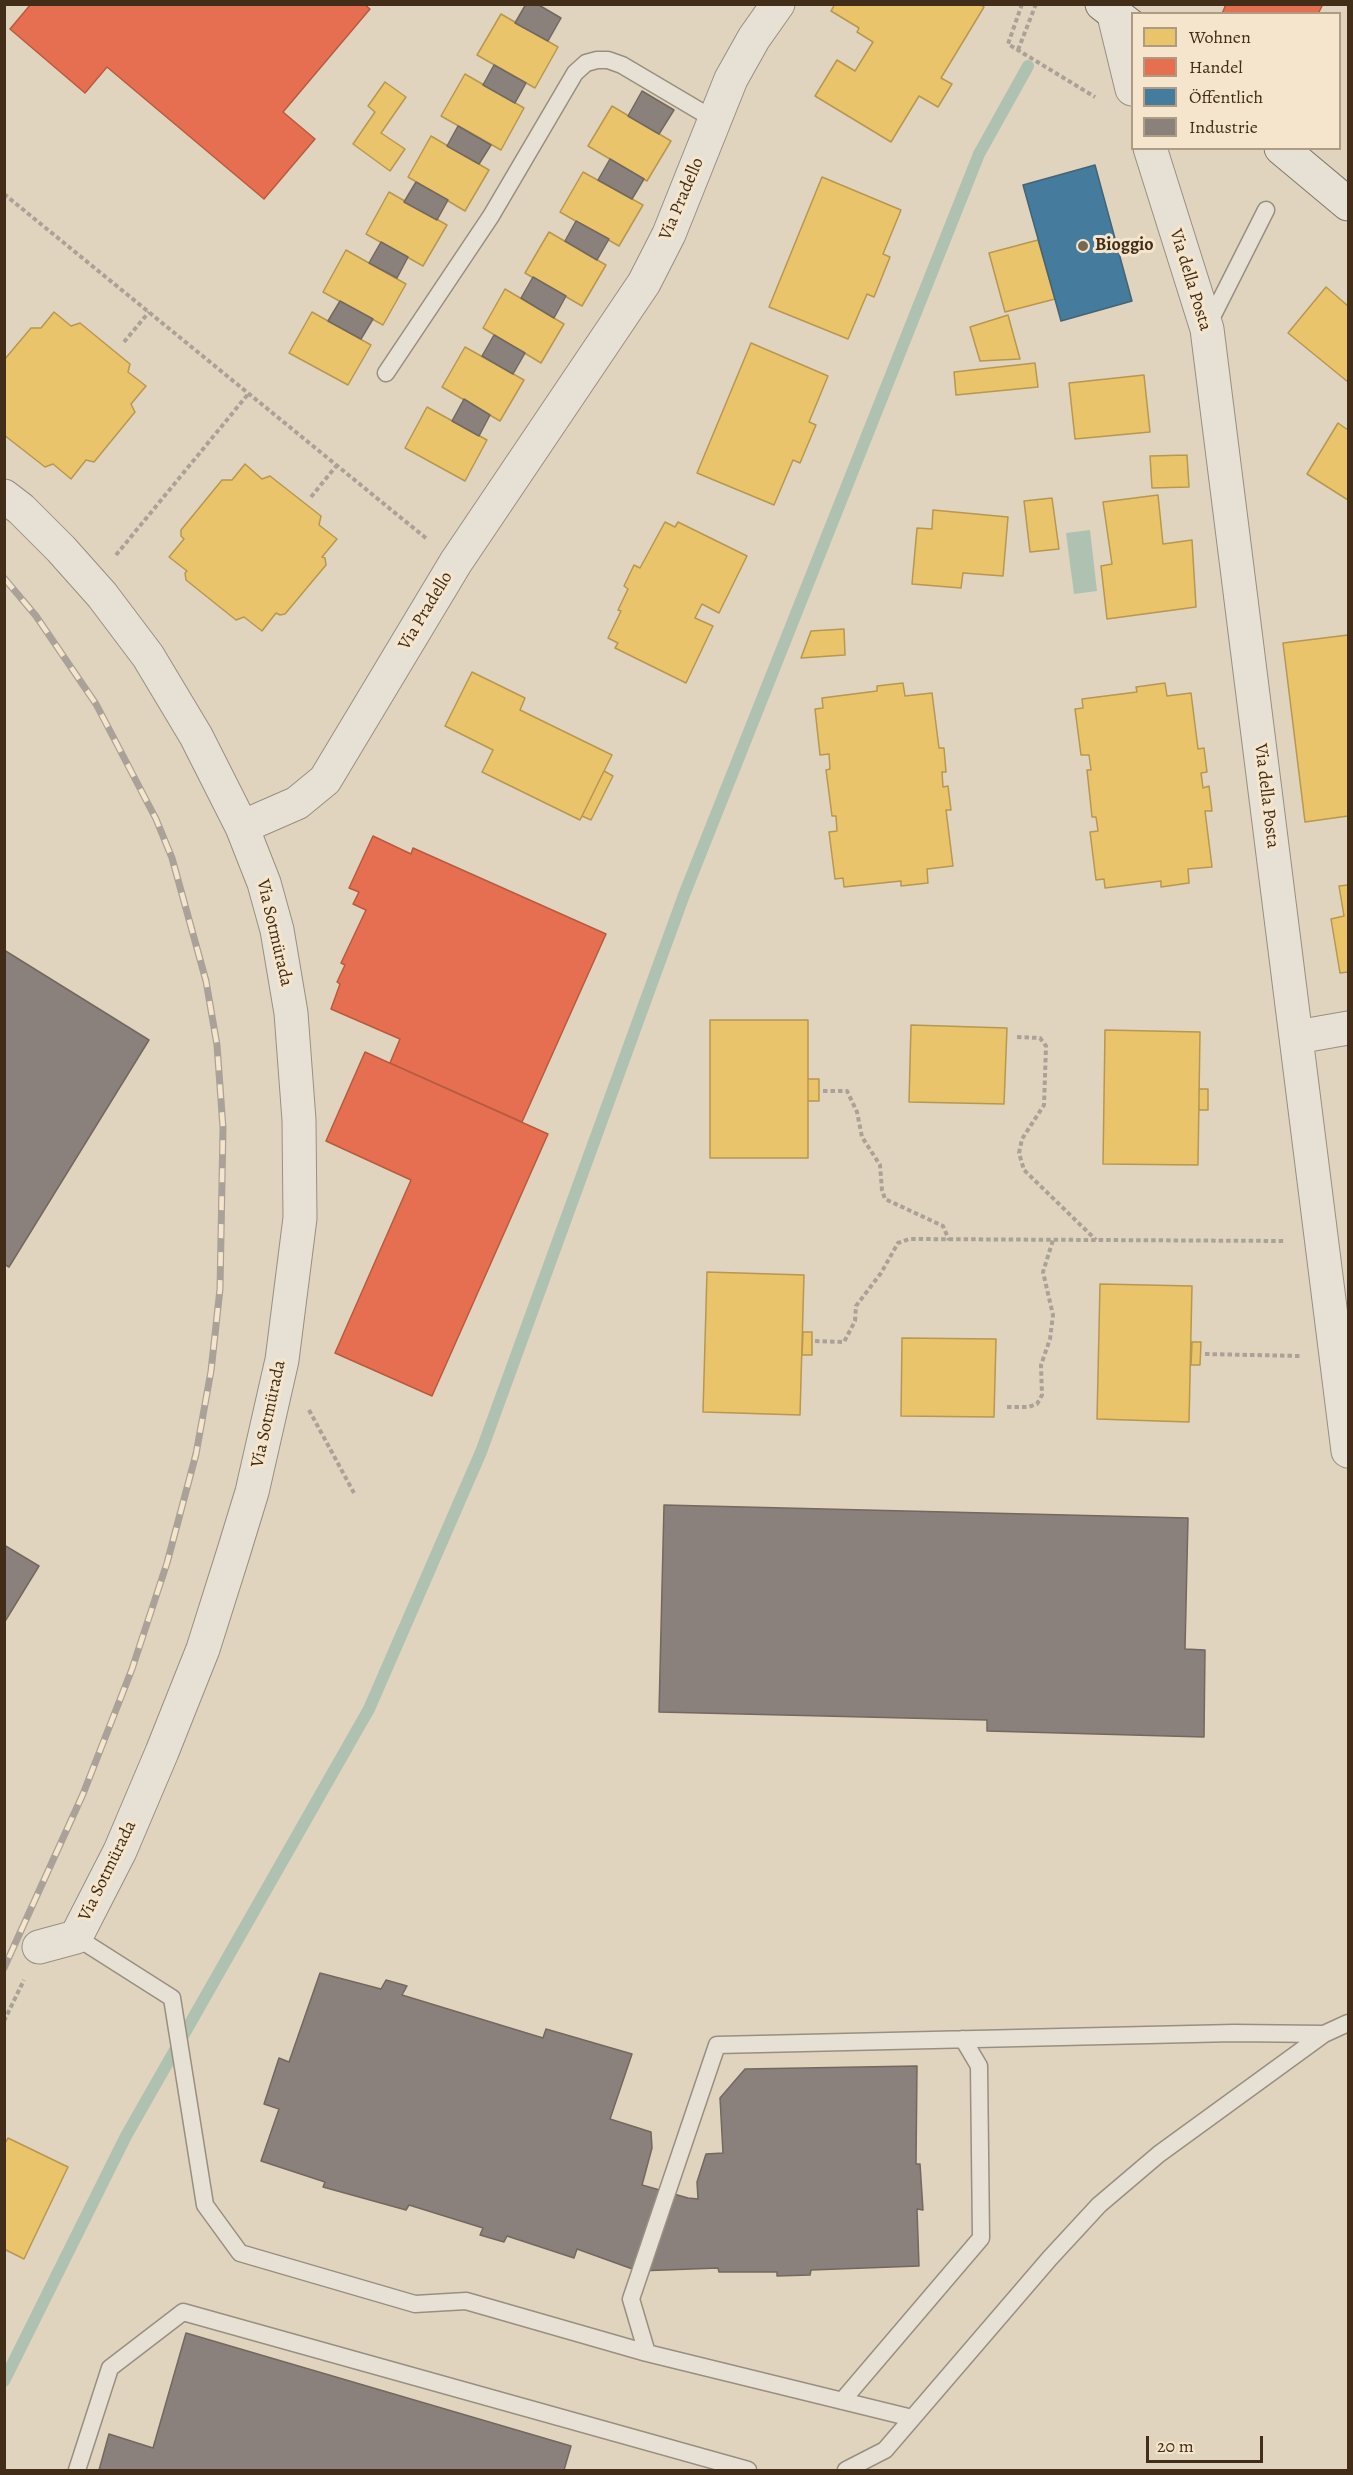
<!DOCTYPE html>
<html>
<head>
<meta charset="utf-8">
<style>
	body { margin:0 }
	#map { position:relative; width:1353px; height:2475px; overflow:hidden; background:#e1d4be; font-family:Alegreya,serif }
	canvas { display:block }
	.frame { position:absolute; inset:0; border:6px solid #422d18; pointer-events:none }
	.legend { position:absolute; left:1131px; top:12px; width:210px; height:138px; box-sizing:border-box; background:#f5e5cc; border:2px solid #ad9b84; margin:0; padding:8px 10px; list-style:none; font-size:18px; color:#422d18 }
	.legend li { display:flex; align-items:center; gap:12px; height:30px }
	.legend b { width:30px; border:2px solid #ad9b84 }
	.scale { position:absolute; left:1146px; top:2436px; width:117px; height:27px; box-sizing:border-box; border:3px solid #422d18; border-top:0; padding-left:8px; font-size:18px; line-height:21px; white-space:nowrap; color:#422d18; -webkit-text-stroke:4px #f5e5cc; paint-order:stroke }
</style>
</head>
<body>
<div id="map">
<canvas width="1353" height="2475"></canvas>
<div class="frame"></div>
<ul class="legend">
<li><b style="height:16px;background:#e9c46a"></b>Wohnen</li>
<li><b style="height:16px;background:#e76f51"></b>Handel</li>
<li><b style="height:16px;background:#457b9d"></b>Öffentlich</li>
<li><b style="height:16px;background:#8a817c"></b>Industrie</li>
</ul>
<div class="scale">20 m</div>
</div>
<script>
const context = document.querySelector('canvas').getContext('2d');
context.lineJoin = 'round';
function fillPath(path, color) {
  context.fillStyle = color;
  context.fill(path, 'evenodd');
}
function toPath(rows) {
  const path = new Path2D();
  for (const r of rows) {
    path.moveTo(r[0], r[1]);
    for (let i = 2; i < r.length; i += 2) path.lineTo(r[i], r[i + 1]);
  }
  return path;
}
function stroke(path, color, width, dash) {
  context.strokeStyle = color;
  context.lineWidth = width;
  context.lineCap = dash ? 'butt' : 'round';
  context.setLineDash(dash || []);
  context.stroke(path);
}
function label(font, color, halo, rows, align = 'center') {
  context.font = font + ' Alegreya,serif';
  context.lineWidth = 6;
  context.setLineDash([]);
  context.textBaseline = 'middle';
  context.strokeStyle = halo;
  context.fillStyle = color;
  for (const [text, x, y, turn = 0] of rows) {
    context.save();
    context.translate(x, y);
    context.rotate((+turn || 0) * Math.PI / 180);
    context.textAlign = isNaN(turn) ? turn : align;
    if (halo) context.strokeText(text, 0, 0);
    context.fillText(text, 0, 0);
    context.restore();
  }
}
fillPath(toPath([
	[1090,530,1097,591,1074,594,1066,533]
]), '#afc2b1');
const homes = toPath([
	[835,4,980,4,984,7,941,78,952,84,938,107,919,96,891,142,815,96,837,60,855,71,873,42,857,32,859,28,831,11,835,4],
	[501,14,558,47,535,88,477,55,501,14],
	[465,74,524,108,501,150,441,116,465,74],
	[385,82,406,97,381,133,405,149,390,171,353,144,375,112,368,106,385,82],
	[612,106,671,141,647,181,588,146,612,106],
	[431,136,489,170,465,211,408,177,431,136],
	[583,172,643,205,619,246,560,212,583,172],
	[822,177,901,210,883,254,890,257,874,297,867,294,848,339,769,307,822,177],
	[389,192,447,225,423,266,366,234,389,192],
	[549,232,606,265,582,306,525,273,549,232],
	[1038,240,1055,299,1005,312,989,253,1038,240],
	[346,250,406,284,383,325,323,292,346,250],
	[1326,287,1348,306,1348,382,1288,333,1326,287],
	[505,289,564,324,541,363,483,328,505,289],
	[54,312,71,326,80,323,130,364,128,372,146,386,131,404,135,412,94,462,86,460,71,479,53,464,45,467,4,435,4,360,31,328,41,328,54,312],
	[312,312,371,345,348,385,289,353,312,312],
	[1008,315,1020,359,980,361,970,327,1008,315],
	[751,343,828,376,809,422,816,425,800,463,793,460,774,505,697,473,751,343],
	[465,347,524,380,500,421,442,387,465,347],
	[1035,363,1038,387,956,395,954,372,1035,363],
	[1144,375,1150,432,1075,439,1069,383,1144,375],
	[427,407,487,440,465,481,405,448,427,407],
	[1338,423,1348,430,1348,500,1307,474,1338,423],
	[1187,455,1189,487,1152,488,1150,456,1187,455],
	[245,464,262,479,270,476,321,516,319,525,337,539,322,557,325,558,326,565,285,614,280,615,276,613,262,631,244,617,236,620,186,580,185,573,187,571,169,557,184,539,181,536,181,530,222,480,232,480,245,464],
	[1158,495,1163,544,1192,540,1196,607,1107,619,1101,566,1112,564,1103,502,1158,495],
	[1052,498,1059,549,1030,552,1024,501,1052,498],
	[933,510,1008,517,1003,576,963,573,961,588,912,584,917,528,932,529,933,510],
	[665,522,675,527,678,522,747,556,719,613,702,604,695,618,713,626,686,683,615,648,618,643,608,638,621,611,618,610,628,589,624,586,634,565,640,568,665,522],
	[844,629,845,655,801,658,811,631,844,629],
	[1348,635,1348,816,1305,822,1283,643,1348,635],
	[472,672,525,698,520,710,612,755,580,820,482,772,493,750,445,726,472,672],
	[903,683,905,696,932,693,939,748,944,748,946,772,942,772,943,787,948,786,951,810,946,810,953,866,927,869,928,883,901,886,901,881,844,887,843,878,835,879,829,832,837,831,836,816,832,816,826,770,830,769,829,754,820,755,815,709,823,708,822,698,877,691,877,686,903,683],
	[1165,683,1167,696,1191,693,1198,749,1204,748,1207,772,1201,773,1203,788,1209,786,1212,811,1205,811,1212,867,1188,869,1189,883,1161,887,1161,881,1105,888,1104,879,1096,880,1090,832,1098,831,1096,817,1092,817,1087,770,1091,770,1089,755,1081,755,1075,709,1083,708,1082,699,1137,692,1136,687,1165,683],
	[604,771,613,776,591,820,582,816,604,771],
	[1348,885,1348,972,1340,973,1331,919,1344,916,1339,886,1348,885],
	[710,1020,808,1020,808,1158,710,1158,710,1020],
	[911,1025,1007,1028,1004,1104,909,1102,911,1025],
	[1105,1030,1200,1032,1198,1165,1103,1164,1105,1030],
	[808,1079,819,1079,819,1101,808,1101,808,1079],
	[1199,1089,1208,1089,1208,1110,1199,1110,1199,1089],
	[707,1272,804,1275,800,1415,703,1412,707,1272],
	[1100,1284,1192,1286,1189,1422,1097,1419,1100,1284],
	[803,1332,812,1332,812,1355,802,1355,803,1332],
	[902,1338,996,1339,994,1417,901,1416,902,1338],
	[1192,1342,1201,1342,1200,1365,1191,1365,1192,1342],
	[8,2138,68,2167,24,2259,4,2249,4,2145,8,2138]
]);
fillPath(homes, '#e9c46a');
stroke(homes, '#b79751', 1.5);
const shops = toPath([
	[31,4,364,4,370,9,283,112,315,139,264,199,107,67,85,93,10,29,31,4],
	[1226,4,1323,4,1318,14,1222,14,1226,4],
	[373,836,411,854,413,848,606,934,522,1122,390,1063,400,1039,331,1009,340,984,337,982,345,965,341,963,366,910,353,904,359,892,349,888,373,836],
	[365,1052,548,1134,432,1396,335,1353,411,1180,326,1141,365,1052]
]);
fillPath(shops, '#e76f51');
stroke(shops, '#b65b40', 1.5);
const public = toPath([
	[1095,165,1132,301,1061,321,1023,185,1095,165]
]);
fillPath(public, '#457b9d');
stroke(public, '#446475', 1.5);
const industry = toPath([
	[526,4,537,4,561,18,548,41,515,23,526,4],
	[494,65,526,83,515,103,483,85,494,65],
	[642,91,674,110,659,134,628,116,642,91],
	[458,126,491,145,479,164,447,146,458,126],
	[610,159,644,179,632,199,598,180,610,159],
	[416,182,448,200,437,220,404,202,416,182],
	[576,221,609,239,597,260,565,241,576,221],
	[381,242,408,257,397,278,369,263,381,242],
	[533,277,566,296,554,318,521,298,533,277],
	[340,301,373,319,361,339,328,321,340,301],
	[494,335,525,353,513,374,482,356,494,335],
	[464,399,490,415,479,436,452,421,464,399],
	[4,950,149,1040,9,1267,4,1264,4,950],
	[664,1505,1188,1518,1185,1649,1205,1650,1204,1737,987,1731,987,1720,659,1712,664,1505],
	[4,1545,39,1566,4,1623,4,1545],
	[320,1973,381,1989,386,1980,407,1986,402,1995,543,2038,546,2029,632,2054,610,2119,651,2132,652,2148,642,2185,688,2198,698,2199,697,2182,706,2154,723,2153,720,2098,745,2069,917,2066,916,2164,920,2164,923,2210,917,2209,919,2266,811,2270,810,2275,777,2276,777,2272,719,2272,718,2268,638,2271,577,2249,574,2258,507,2236,504,2242,480,2235,483,2228,409,2205,406,2210,323,2187,325,2182,261,2161,279,2109,264,2104,279,2058,289,2062,320,1973],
	[186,2333,571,2446,564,2470,99,2470,109,2434,153,2448,186,2333]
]);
fillPath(industry, '#8a817c');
stroke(industry, '#74685e', 1.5);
stroke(toPath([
	[4,2381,126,2136,369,1709,481,1452,684,895,979,154,1028,66]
]), '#afc2b1', 12);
const service = toPath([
	[1208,325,1266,210],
	[386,373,491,216,575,73,586,63,597,60,608,60,622,65,715,120],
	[76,1937,172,1998,205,2205,240,2253,415,2304,466,2301,647,2353,912,2418],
	[647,2353,631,2299,717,2045,1234,2033,1324,2034],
	[842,2401,981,2238,979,2066,963,2039],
	[77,2470,110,2368,183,2312,748,2470],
	[846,2470,885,2450,1050,2258,1099,2205,1159,2154,1324,2034,1348,2023]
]);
const minor = toPath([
	[1113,11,1132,89],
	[1150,148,1207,329,1348,1451],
	[4,496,21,509,61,549,102,595,148,656,196,736,242,827,264,883,277,930,291,1013,299,1120,300,1218,282,1360,252,1492,233,1554,203,1649,162,1752,120,1851,76,1937,39,1947],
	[242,827,297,803,325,780,456,562,644,283,669,234,731,79,754,38,778,4],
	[1297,1037,1348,1028]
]);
const secondary = toPath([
	[1102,4,1132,27],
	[1281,148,1348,204]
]);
stroke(service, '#998f80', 19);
stroke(minor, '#998f80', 35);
stroke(secondary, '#82786a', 35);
stroke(toPath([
	[1022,4,1008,44,1095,97],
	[1018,50,1036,4],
	[4,194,427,539],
	[124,342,149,312],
	[311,497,337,465],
	[116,555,249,393],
	[1017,1037,1040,1038,1046,1046,1044,1105,1022,1139,1019,1153,1024,1170,1096,1240],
	[823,1091,847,1091,857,1112,862,1137,880,1165,882,1190,885,1199,943,1226,949,1240],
	[815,1341,844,1342,855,1321,856,1306,881,1273,898,1243,909,1239,1285,1241],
	[1205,1354,1300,1356],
	[1007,1407,1028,1407,1037,1404,1042,1395,1041,1365,1050,1339,1053,1315,1043,1272,1053,1240],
	[309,1410,354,1493],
	[4,2021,24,1980]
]), '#aaa298', 4, [4.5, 3]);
stroke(service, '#e7e0d5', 16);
stroke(minor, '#e7e0d5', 33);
stroke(secondary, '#e7e0d5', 33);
const rail = toPath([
	[4,578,36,616,96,704,156,819,172,858,206,981,217,1045,223,1128,220,1289,211,1371,196,1454,167,1563,132,1669,83,1794,4,1968]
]);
stroke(rail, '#aaa298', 7);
stroke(rail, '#f5e5cc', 4.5, [14]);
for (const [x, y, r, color] of [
	[1083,246,6,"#7a6752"]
]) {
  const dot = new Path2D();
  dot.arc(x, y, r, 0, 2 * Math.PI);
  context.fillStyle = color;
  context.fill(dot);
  stroke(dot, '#f5e5cc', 2);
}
label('18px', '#422d18', '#f5e5cc', [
	["Via Pradello",682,199,-67],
	["Via della Posta",1190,280,73],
	["Via Pradello",426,611,-59],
	["Via della Posta",1266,796,83],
	["Via Sotmürada",274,933,77],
	["Via Sotmürada",269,1414,-78],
	["Via Sotmürada",108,1871,-64]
]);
label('bold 18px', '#422d18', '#f5e5cc', [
	["Bioggio",1095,246]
], 'left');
</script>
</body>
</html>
